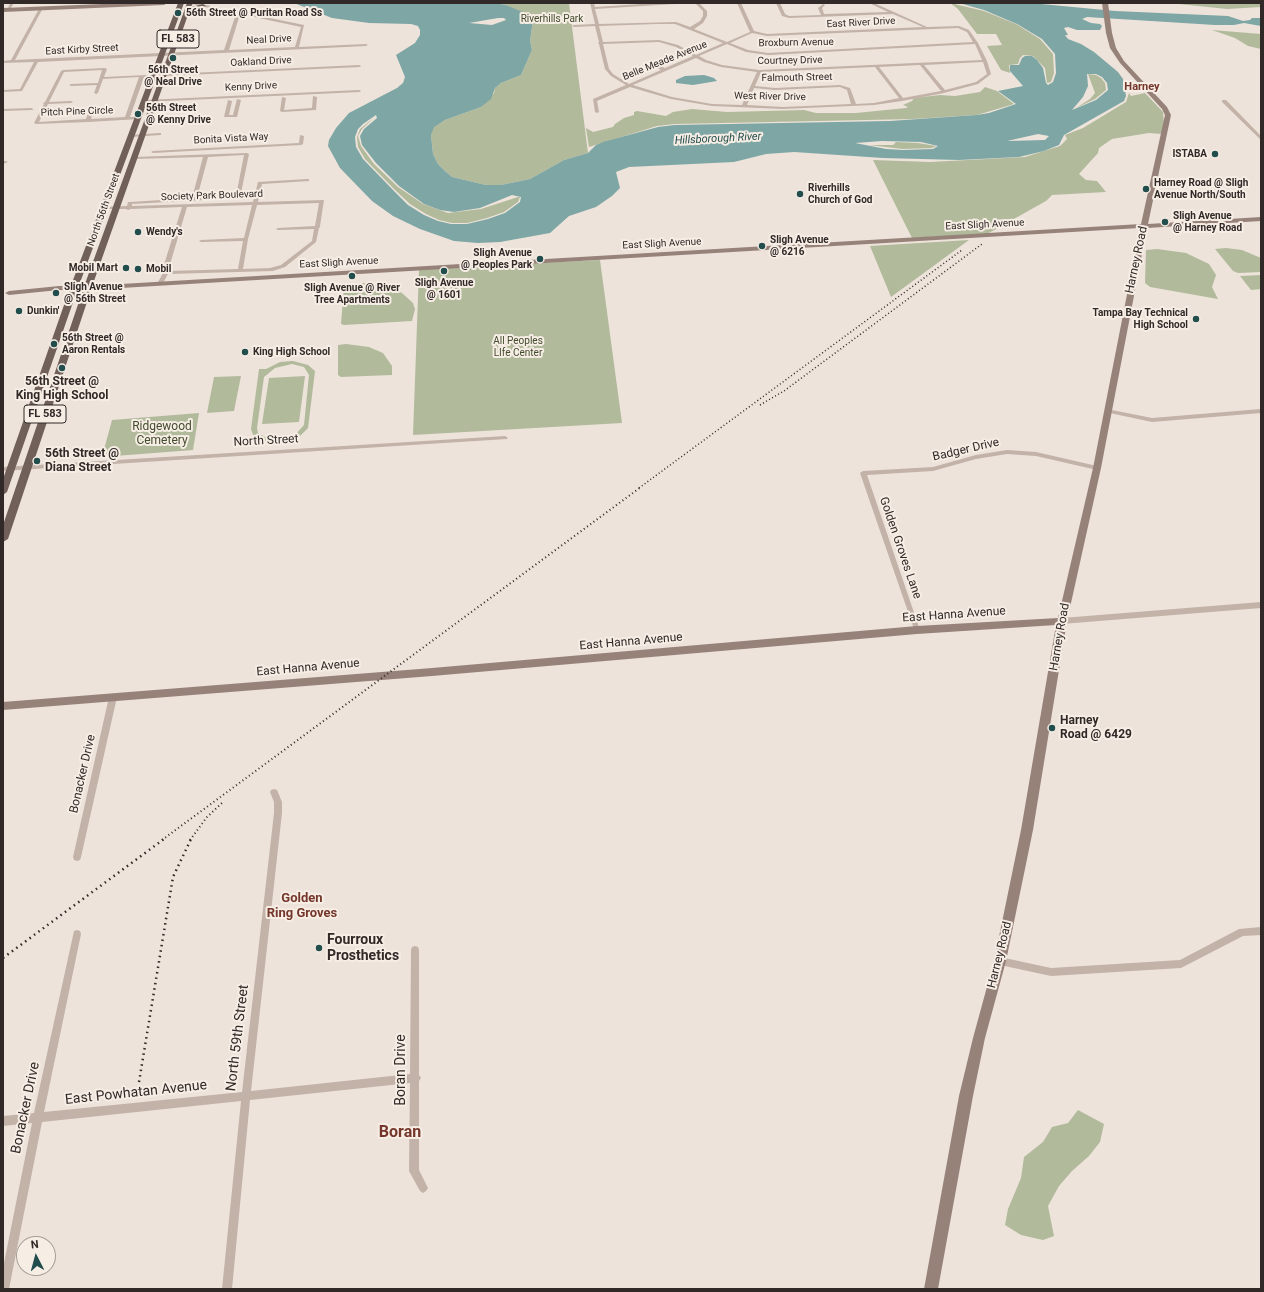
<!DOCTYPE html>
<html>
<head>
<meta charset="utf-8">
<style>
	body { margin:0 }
	#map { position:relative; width:1264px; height:1292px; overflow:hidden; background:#ede3da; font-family:Roboto,sans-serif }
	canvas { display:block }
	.frame { position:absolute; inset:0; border:4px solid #312927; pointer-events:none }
	.north { position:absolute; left:16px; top:1236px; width:40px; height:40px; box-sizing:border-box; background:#f6ede5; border:1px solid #a79f99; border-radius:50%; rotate:354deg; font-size:11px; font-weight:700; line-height:16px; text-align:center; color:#312927 }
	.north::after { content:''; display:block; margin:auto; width:14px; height:18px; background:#224d4d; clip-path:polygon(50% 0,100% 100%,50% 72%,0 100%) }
</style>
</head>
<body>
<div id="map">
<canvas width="1264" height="1292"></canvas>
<div class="frame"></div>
<div class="north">N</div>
</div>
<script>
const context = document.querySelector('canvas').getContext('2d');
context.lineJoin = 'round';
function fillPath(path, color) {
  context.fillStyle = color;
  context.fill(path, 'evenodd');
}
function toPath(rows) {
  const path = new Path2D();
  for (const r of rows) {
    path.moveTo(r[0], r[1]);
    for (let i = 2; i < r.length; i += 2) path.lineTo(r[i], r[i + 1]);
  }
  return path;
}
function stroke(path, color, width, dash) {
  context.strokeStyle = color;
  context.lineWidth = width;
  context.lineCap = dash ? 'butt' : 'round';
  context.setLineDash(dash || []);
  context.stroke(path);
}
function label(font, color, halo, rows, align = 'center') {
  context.font = font + ' Roboto,sans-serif';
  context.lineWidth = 4;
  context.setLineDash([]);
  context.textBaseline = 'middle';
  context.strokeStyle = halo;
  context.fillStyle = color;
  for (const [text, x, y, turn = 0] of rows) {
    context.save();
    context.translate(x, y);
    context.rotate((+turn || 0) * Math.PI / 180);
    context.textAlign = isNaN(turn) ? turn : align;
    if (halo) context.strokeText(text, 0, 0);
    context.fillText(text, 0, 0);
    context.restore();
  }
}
fillPath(toPath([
	[496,3,569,3,588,153,564,160,530,179,501,185,486,185,452,177,445,171,438,164,433,154,431,135,433,127,445,120,481,107,494,93,495,88,501,83,521,75,532,50,530,41,533,20,506,5],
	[950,3,984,11,1016,24,1040,39,1053,54,1054,73,1051,82,1047,83,1045,68,1033,56,1023,55,1020,58,1018,64,1009,65,1010,73,1001,70,987,46,1002,45,996,34,977,34,958,9],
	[1169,3,1261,3,1261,7,1227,9],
	[1212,30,1261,34,1261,49,1248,46,1235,38],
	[1088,74,1096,75,1101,78,1105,83,1106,90,1095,99,1076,108,1090,99,1095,93],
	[985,87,997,91,1014,104,977,115,914,119,675,124,657,126,589,147,586,128,593,132,613,127,615,124,624,118,634,115,634,112,637,111,666,116,673,112,692,109,727,112,804,110,816,113,856,113,906,108,908,107,903,105,912,101,914,98,940,95,955,96,980,92],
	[1129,93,1131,96,1145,93,1163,112,1164,123,1162,134,1149,133,1112,139,1099,148,1098,153,1079,174,1086,180,1097,181,1106,192,1052,195,1046,201,987,234,912,238,873,160,930,162,1025,157,1060,146,1067,139,1065,135,1083,128,1126,102],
	[375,117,362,129,358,136,361,146,374,164,398,187,423,204,448,213,481,209,518,197,520,197,518,202,504,212,487,218,467,223,452,223,439,220,426,214,410,204,394,189,365,159,358,147,357,137,360,129],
	[896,142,918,143,936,146,932,148,903,149,869,145,893,145],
	[969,240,891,297,870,246],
	[1226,248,1242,250,1261,258,1261,272,1238,273,1233,271,1215,249],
	[1157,249,1186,253,1209,264,1216,275,1212,287,1218,299,1150,287,1145,283,1146,250],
	[600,260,622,423,413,435,419,269],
	[1261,275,1261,289,1251,290,1240,276],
	[363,283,387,286,402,293,413,303,415,309,412,321,344,325,341,324,344,286],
	[346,344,369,347,383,353,392,366,392,375,341,377,338,375,338,345],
	[293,361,308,365,315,371,308,428,300,436,288,442,273,443,261,441,253,435,251,429,259,369,266,369,280,362],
	[292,364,304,367,309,375,304,425,296,434,286,438,275,439,265,437,258,433,257,428,264,377,275,368],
	[241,376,234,411,207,413,214,377],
	[305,376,299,422,262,424,269,378],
	[199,413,193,450,102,457,112,420],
	[1078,1110,1104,1124,1100,1142,1089,1156,1072,1171,1059,1186,1048,1206,1054,1236,1043,1240,1021,1235,1005,1225,1008,1209,1021,1178,1024,1157,1043,1142,1052,1127,1068,1123]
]), '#b2ba9c');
fillPath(toPath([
	[294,3,495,3,506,5,527,14,533,20,530,41,532,50,521,75,501,83,495,88,491,99,481,107,445,120,434,127,431,135,433,154,438,164,445,171,452,177,486,185,501,185,530,179,564,160,588,153,596,145,603,142,658,127,675,125,890,121,977,115,989,113,1016,104,998,91,1023,86,1010,71,1010,65,1019,65,1022,58,1025,56,1032,56,1037,60,1043,68,1046,83,1048,85,1053,82,1056,73,1055,54,1042,39,1017,24,984,10,959,3,1031,3,1115,11,1228,16,1243,21,1250,20,1252,18,1261,18,1261,26,1244,23,1234,25,1215,25,1087,17,1082,19,1091,23,1100,24,1102,26,1100,30,1077,30,1068,27,1064,28,1068,35,1065,35,1068,39,1081,44,1094,52,1118,72,1123,79,1126,96,1124,101,1064,135,1059,145,1044,151,1019,157,959,160,883,158,794,152,766,154,734,162,629,167,616,172,620,188,612,196,596,207,569,216,550,233,500,242,478,243,454,241,420,229,393,216,372,201,340,168,328,146,329,140,336,128,349,113,397,88,403,83,405,77,396,55,415,43,420,35,420,30,418,26,411,24,369,23,332,18],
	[498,18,504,18,506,20,492,25,469,23],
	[1087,74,1096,74,1102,77,1107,83,1108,90,1096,100,1072,110,1083,97,1088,86],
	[376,115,377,118,364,129,360,136,362,145,376,163,399,186,424,204,440,210,454,212,480,208,512,195,521,197,520,202,505,213,488,219,467,224,451,224,438,221,424,215,408,205,393,190,363,159,356,147,355,137,358,129,363,124],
	[1038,134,1049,136,1045,140,1007,141],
	[882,141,921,142,938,146,933,149,903,150,886,149,855,143],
	[704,75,714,78,717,81,693,85,676,83,676,80,685,76]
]), '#7da6a5');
fillPath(toPath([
	[10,3,14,3,9,11,7,11,10,3],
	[188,3,196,3,304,25,299,47,366,44,368,45,366,46,38,62,22,91,3,92,3,90,20,89,34,62,3,63,3,61,11,60,40,7,43,8,15,60,224,50,236,14,188,3],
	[240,14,301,27,295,47,229,50,240,14],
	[590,3,594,3,595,7,656,3,677,3,675,4,595,9,599,24,676,22,690,27,700,21,703,16,703,11,695,3,699,3,707,11,707,16,703,23,694,29,727,42,750,32,737,3,741,3,754,31,767,34,923,27,893,14,789,18,782,16,776,3,780,3,785,14,789,16,821,15,818,8,823,4,825,5,822,8,824,14,888,12,869,3,874,3,927,27,959,26,969,30,978,43,987,61,991,74,978,84,944,93,902,101,874,105,783,109,712,106,671,99,630,87,597,101,599,112,597,113,595,112,593,99,626,85,611,76,605,69,599,44,598,43,599,42,595,26,574,27,572,26,574,25,595,24,590,3],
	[657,24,675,24,723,43,696,55,678,45,659,40,603,42,599,26,657,24],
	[958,28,967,32,973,42,768,53,748,50,730,43,752,33,767,36,958,28],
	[659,42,676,47,693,56,665,68,651,62,649,62,649,64,661,70,629,84,613,74,609,69,603,44,659,42],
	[727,44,746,52,768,55,975,44,982,60,759,70,722,65,706,60,699,56,727,44],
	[696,58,704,62,721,67,757,72,742,105,712,104,672,97,633,85,696,58],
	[983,62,987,74,976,82,945,90,924,65,983,62],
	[920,65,941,91,903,98,879,67,920,65],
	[875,67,899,98,874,103,856,104,850,88,840,85,775,88,755,86,761,72,875,67],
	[840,87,847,90,851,104,783,107,747,105,754,88,775,90,840,87],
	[359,65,361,66,360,67,144,77,130,117,140,117,140,119,88,122,36,124,34,123,44,104,43,103,45,102,61,71,63,70,105,68,107,69,104,77,359,65],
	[102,70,98,83,71,84,69,85,71,86,97,85,94,93,96,94,98,93,103,79,139,77,125,117,91,119,94,108,92,107,90,108,86,119,39,122,48,104,71,103,73,102,71,101,49,102,64,72,102,70],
	[359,90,361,91,360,92,145,102,143,101,145,100,359,90],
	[313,96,317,97,316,110,282,112,280,111,282,97,286,98,284,110,312,108,313,96],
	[237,99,241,100,237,117,224,117,228,100,232,101,229,115,233,115,237,99],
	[1222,100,1226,100,1261,136,1261,140,1222,102,1222,100],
	[31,108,33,109,33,110,3,111,3,109,31,108],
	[159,133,161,133,161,135,131,137,129,136,131,135,159,133],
	[300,135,304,136,303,144,301,145,153,153,151,152,153,151,299,143,300,135],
	[247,153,249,154,240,198,132,204,132,206,253,202,258,182,307,179,309,179,309,181,262,184,258,202,324,200,320,226,320,227,319,228,316,242,285,267,273,271,168,274,162,285,158,285,157,284,163,273,162,271,182,207,131,209,128,210,126,209,104,209,102,208,104,207,127,206,128,202,130,202,192,198,203,157,134,159,132,158,134,157,247,153],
	[244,155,236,196,197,198,208,157,244,155],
	[319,203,315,226,278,228,276,229,278,230,314,229,312,241,281,265,270,268,243,269,248,239,257,205,319,203],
	[252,205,244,238,201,240,199,241,201,242,243,241,238,269,168,271,187,207,252,205],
	[3,161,6,161,8,162,3,164,3,161],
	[1107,409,1152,418,1261,409,1261,413,1152,422,1105,412,1105,410,1107,409],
	[505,436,508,438,507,439,3,471,3,467,505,436],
	[1007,450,1036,452,1097,466,1100,468,1097,470,1036,456,1007,454,976,459,933,471,867,475,920,630,917,633,915,632,860,473,863,471,933,467,976,455,1007,450],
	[1261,602,1261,608,1062,624,1059,621,1062,618,1261,602],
	[113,694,116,695,117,697,81,857,80,860,77,861,74,860,73,857,109,697,110,695,113,694],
	[274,789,277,790,282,802,282,813,251,1091,410,1074,411,950,412,947,415,946,418,947,419,950,419,1075,421,1078,419,1081,419,1170,428,1188,426,1191,423,1193,420,1191,409,1171,410,1083,250,1100,232,1289,222,1289,241,1101,42,1122,9,1289,3,1289,3,1268,32,1123,3,1126,3,1116,34,1113,74,931,77,930,80,931,81,934,44,1112,242,1092,274,813,274,802,270,792,271,790,274,789],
	[1261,927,1261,935,1243,936,1181,968,1051,976,1000,965,997,964,996,961,997,958,1000,957,1051,968,1180,960,1239,929,1261,927]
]), '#c3b2a8');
fillPath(toPath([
	[127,3,167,3,164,5,3,12,3,8,127,3],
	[1102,3,1108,3,1112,33,1116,48,1124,61,1167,107,1171,115,1148,224,1261,217,1261,221,1147,228,1101,468,1067,621,1033,830,1006,961,985,1038,973,1096,938,1289,924,1289,959,1096,973,1038,994,961,1021,830,1056,625,917,634,432,676,3,710,3,702,432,668,917,626,1058,618,1093,468,1140,228,87,290,59,290,9,295,5,293,9,291,59,286,87,286,1141,224,1165,115,1162,109,1120,63,1110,48,1106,33,1102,3]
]), '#97827a');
fillPath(toPath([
	[178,3,184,3,78,288,7,492,3,495,3,479,70,288,178,3],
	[187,3,193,3,191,7,203,4,206,6,189,12,94,281,8,539,3,542,3,525,86,281,187,3]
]), '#71605a');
stroke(toPath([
	[760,405,784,391,982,244],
	[639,488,962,250]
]), '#312927', 1.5, [1, 2.5]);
stroke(toPath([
	[162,840,641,487],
	[190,840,207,817,223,802]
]), '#312927', 2, [1, 3]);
stroke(toPath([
	[3,958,164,839],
	[139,1082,173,877,191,839]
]), '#312927', 2.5, [1.5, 4]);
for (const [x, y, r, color] of [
	[178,13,4,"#224d4d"],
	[173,58,4,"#224d4d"],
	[138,114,4,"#224d4d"],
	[1215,154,4,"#224d4d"],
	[1146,189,4,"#224d4d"],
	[800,194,4,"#224d4d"],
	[1165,222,4,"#224d4d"],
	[138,232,4,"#224d4d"],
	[762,246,4,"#224d4d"],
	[540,259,4,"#224d4d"],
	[126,268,4,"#224d4d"],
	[138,269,4,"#224d4d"],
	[444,271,4,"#224d4d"],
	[352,276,4,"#224d4d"],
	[56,293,4,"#224d4d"],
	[19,311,4,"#224d4d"],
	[1196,319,4,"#224d4d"],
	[54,344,4,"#224d4d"],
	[245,352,4,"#224d4d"],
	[62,368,4,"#224d4d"],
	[37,461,4,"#224d4d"],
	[1052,728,4,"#224d4d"],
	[319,948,4,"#224d4d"]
]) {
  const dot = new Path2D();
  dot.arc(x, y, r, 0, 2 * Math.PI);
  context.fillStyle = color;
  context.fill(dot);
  stroke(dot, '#f6ede5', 1.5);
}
label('bold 10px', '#312927', '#f6ede5', [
	["56th Street @ Puritan Road Ss",186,13],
	["56th Street",173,70,"center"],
	["@ Neal Drive",173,82,"center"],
	["56th Street",146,108],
	["@ Kenny Drive",146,120],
	["ISTABA",1207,154,"right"],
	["Harney Road @ Sligh",1154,183],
	["Avenue North/South",1154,195],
	["Riverhills",808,188],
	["Church of God",808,200],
	["Sligh Avenue",1173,216],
	["@ Harney Road",1173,228],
	["Wendy's",146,232],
	["Sligh Avenue",770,240],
	["@ 6216",770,252],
	["Sligh Avenue",532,253,"right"],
	["@ Peoples Park",532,265,"right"],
	["Mobil Mart",118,268,"right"],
	["Mobil",146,269],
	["Sligh Avenue",444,283,"center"],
	["@ 1601",444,295,"center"],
	["Sligh Avenue",64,287],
	["@ 56th Street",64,299],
	["Sligh Avenue @ River",352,288,"center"],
	["Tree Apartments",352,300,"center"],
	["Dunkin'",27,311],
	["Tampa Bay Technical",1188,313,"right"],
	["High School",1188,325,"right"],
	["56th Street @",62,338],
	["Aaron Rentals",62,350],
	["King High School",253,352]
], 'left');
label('10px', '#434c2e', '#f6ede5', [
	["Riverhills Park",552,19],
	["All Peoples",518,341],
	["LIfe Center",518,353]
]);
label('10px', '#312927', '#f6ede5', [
	["East River Drive",861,23,-3],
	["Neal Drive",269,40,-3],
	["Broxburn Avenue",796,43,-1],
	["East Kirby Street",82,50,-3],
	["Belle Meade Avenue",665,61,-22],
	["Courtney Drive",790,61,-1],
	["Oakland Drive",261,62,-3],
	["Falmouth Street",797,78,-1],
	["Kenny Drive",251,87,-3],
	["West River Drive",770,97,1],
	["Pitch Pine Circle",77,112,-2],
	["Bonita Vista Way",231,139,-3],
	["Society Park Boulevard",212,196,-2],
	["North 56th Street",104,210,-70],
	["East Sligh Avenue",985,225,-3],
	["East Sligh Avenue",662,244,-3],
	["East Sligh Avenue",339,263,-3]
]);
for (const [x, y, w] of [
	[178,39,42],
	[45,414,42]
]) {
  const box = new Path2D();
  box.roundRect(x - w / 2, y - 9, w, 18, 3);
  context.fillStyle = '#f6ede5';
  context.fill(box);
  stroke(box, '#312927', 1);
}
label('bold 11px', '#312927', null, [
	["FL 583",178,39],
	["FL 583",45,414]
]);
label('bold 11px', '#75372b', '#f6ede5', [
	["Harney",1142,87]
]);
label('italic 11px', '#224d4d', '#f6ede5', [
	["Hillsborough River",718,139,-3]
]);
label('12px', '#312927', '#f6ede5', [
	["Harney Road",1137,260,-78],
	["North Street",266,441,-3],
	["Badger Drive",966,450,-13],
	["Golden Groves Lane",900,548,71],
	["East Hanna Avenue",954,615,-4],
	["Harney Road",1060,637,-80],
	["East Hanna Avenue",631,642,-5],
	["East Hanna Avenue",308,668,-5],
	["Bonacker Drive",83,774,-77],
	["Harney Road",1000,955,-76]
]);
label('bold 12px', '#312927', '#f6ede5', [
	["56th Street @",62,382,"center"],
	["King High School",62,396,"center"],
	["56th Street @",45,454],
	["Diana Street",45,468],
	["Harney",1060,721],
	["Road @ 6429",1060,735]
], 'left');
label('12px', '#434c2e', '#f6ede5', [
	["Ridgewood",162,427],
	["Cemetery",162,441]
]);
label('bold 13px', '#75372b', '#f6ede5', [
	["Golden",302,899],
	["Ring Groves",302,914]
]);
label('bold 14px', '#312927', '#f6ede5', [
	["Fourroux",327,940],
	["Prosthetics",327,956]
], 'left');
label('14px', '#312927', '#f6ede5', [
	["North 59th Street",238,1038,-83],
	["Boran Drive",401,1070,-90],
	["East Powhatan Avenue",136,1093,-6],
	["Bonacker Drive",26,1108,-78]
]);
label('bold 16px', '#75372b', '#f6ede5', [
	["Boran",400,1133]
]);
</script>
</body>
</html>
